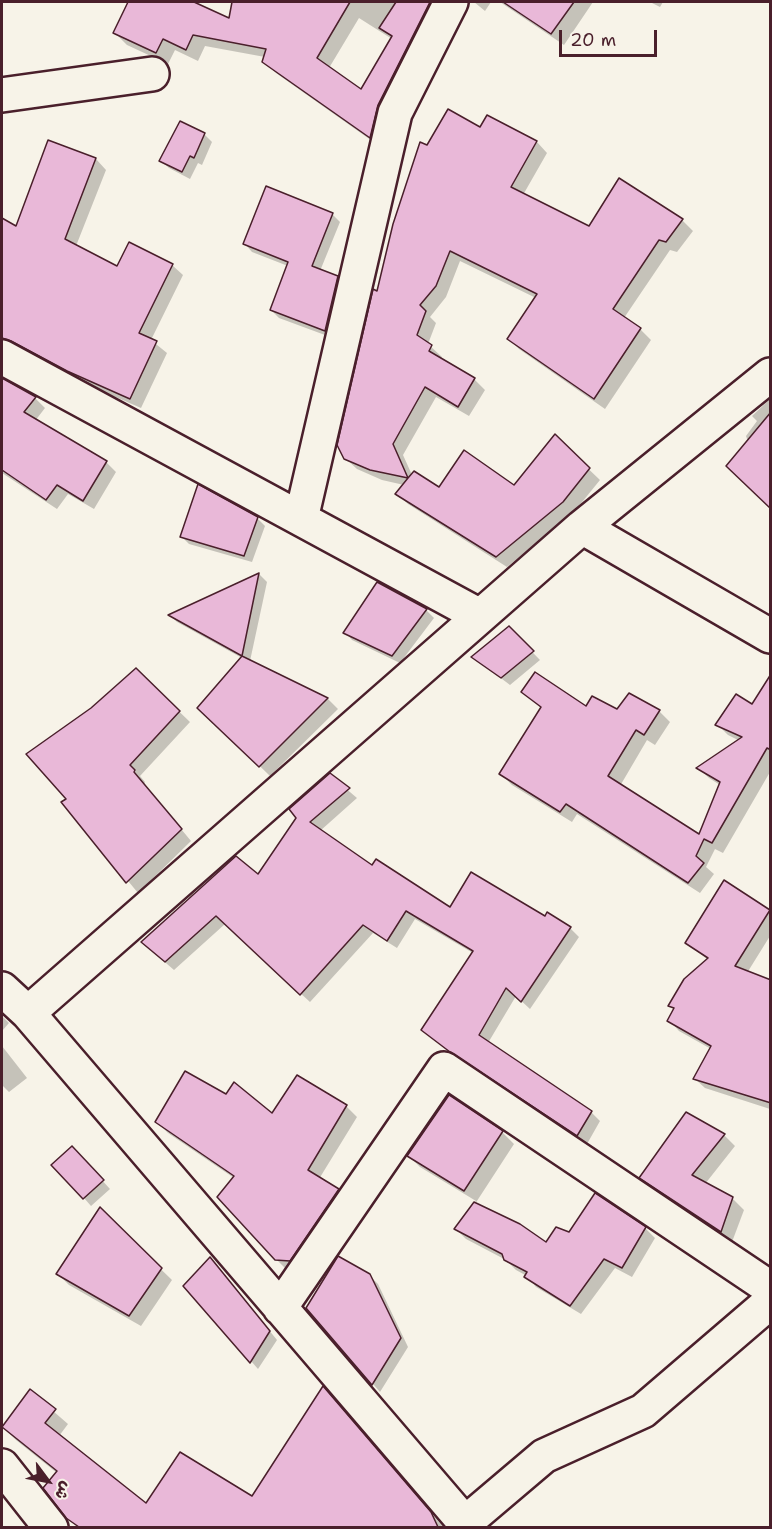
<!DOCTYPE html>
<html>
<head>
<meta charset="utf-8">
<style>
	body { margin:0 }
	#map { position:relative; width:772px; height:1529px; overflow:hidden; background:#f7f3e8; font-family:"Shantell Sans","Playpen Sans Arabic",sans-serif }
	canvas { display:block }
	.frame { position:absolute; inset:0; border:3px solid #4a1f2b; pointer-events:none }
	.north { position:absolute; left:18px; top:1451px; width:60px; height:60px; -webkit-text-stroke:4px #f7f3e8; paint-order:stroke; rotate:122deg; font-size:16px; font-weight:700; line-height:24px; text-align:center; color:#4a1f2b }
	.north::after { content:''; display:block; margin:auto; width:21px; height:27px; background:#4a1f2b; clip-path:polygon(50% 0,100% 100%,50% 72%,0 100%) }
	.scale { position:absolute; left:559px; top:30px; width:98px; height:27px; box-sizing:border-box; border:3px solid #4a1f2b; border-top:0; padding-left:8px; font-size:18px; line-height:21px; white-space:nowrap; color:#4a1f2b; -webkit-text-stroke:4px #f7f3e8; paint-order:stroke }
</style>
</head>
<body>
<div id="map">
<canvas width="772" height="1529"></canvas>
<div class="frame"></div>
<div class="north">ش</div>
<div class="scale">20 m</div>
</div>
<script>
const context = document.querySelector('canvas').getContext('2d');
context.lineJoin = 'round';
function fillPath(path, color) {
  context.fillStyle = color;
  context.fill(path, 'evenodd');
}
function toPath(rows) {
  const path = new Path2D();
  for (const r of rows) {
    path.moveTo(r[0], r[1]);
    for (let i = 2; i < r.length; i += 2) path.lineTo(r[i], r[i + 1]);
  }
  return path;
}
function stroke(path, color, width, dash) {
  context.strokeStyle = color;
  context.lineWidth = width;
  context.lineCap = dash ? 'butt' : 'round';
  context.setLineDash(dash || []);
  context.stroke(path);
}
fillPath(toPath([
	[130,2,190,2,230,20,234,2,449,2,382,148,276,73,264,61,265,57,205,46,198,61,175,50,168,64,127,45,115,33],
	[359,18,392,39,361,91,329,68],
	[474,2,491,2,485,11],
	[500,2,593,2,564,45],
	[650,2,663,2,660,7],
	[488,117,537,142,547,153,523,195,589,228,682,220,693,231,677,252,670,250,624,318,641,330,651,340,605,409,519,349,509,339,536,298,460,261,446,297,430,317,436,323,428,344,442,357,441,359,474,379,485,390,469,416,436,397,403,455,412,475,440,489,514,487,555,437,600,480,574,512,507,567,408,504,397,494,404,485,382,480,357,469,345,458,378,293,427,147,480,129],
	[204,134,212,142,202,165,198,163,190,179,169,168,161,161],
	[96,159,106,170,76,246,118,268,172,265,183,275,151,340,167,353,141,408,79,381,2,339,2,220,17,228],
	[332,214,340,222,320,271,337,277,345,285,333,338,279,318,271,310,288,266,252,252,245,244],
	[2,380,35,398,45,408,35,421,106,462,116,472,94,509,68,494,57,509,2,473],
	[770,399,770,507,746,436,757,421,752,416],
	[257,518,265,526,252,562,189,544,181,536],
	[259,574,267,582,250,661,328,699,338,709,270,776,199,707,242,658,177,622,170,615],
	[378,584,426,610,434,618,400,663,352,640,345,632],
	[509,628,540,660,510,685,473,657],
	[136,670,190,722,140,776,145,782,144,784,191,841,138,893,63,802,68,799,92,709],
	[770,678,770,772,723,853,715,849,706,867,714,874,700,893,577,814,572,822,512,785,501,774,542,709,523,692,586,708,618,711,659,711,670,722,655,745,647,740,620,786,700,836,720,785,709,778,698,768,740,741,728,735,717,724,752,706],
	[330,775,357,798,320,831,372,867,450,909,545,919,548,914,570,928,579,937,530,1009,516,996,488,1043,591,1112,600,1121,587,1144,461,1061,423,1030,473,953,415,919,397,948,373,933,310,1002,225,924,174,970,152,951,259,877],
	[725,883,770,913,770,936,747,973,770,982,770,1109,705,1088,694,1078,711,1049,679,1031,669,1020,675,1010,670,1006,708,960,687,943],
	[2,1016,9,1023,2,1031],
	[2,1046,27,1078,9,1092,2,1085],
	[227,1096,272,1115,346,1106,357,1117,319,1179,338,1190,349,1201,287,1270,276,1259,234,1178,168,1133,157,1122],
	[449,1097,502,1132,514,1144,475,1204,547,1244,570,1234,645,1228,655,1238,632,1277,615,1268,581,1314,536,1287,527,1276,516,1270,506,1260,466,1239,456,1229,476,1201,420,1167,409,1156],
	[724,1135,735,1146,705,1184,732,1198,744,1210,732,1242,652,1189,641,1177],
	[79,1155,110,1189,91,1206,84,1198],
	[100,1210,172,1280,141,1326,69,1285,58,1274],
	[218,1267,277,1340,258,1369,251,1361],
	[369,1275,378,1284,408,1347,380,1392,308,1308],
	[323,1389,444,1528,78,1528,67,1517,57,1473,16,1440,2,1426,30,1391,68,1424,59,1436,146,1505,252,1498]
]), '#0003');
const building = toPath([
	[128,2,194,2,229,18,232,2,350,2,317,58,361,89,392,36,379,28,396,2,430,2,378,105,370,138,262,62,266,49,193,35,186,50,163,39,156,53,113,33,128,2],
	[503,2,574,2,551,34,503,2],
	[448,109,480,127,487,115,537,141,511,187,589,226,619,178,683,219,666,242,659,240,613,309,641,328,594,399,507,339,537,294,450,251,436,286,420,305,426,311,417,335,432,345,429,351,475,378,458,407,425,387,393,444,408,478,414,471,439,487,464,450,514,485,555,434,590,468,563,502,496,557,395,494,408,478,370,470,344,459,337,445,373,289,377,291,393,224,420,142,427,145,448,109],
	[180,121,205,133,194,158,190,156,182,172,159,161,180,121],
	[48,140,96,158,65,239,117,266,129,242,173,264,139,333,157,341,130,399,67,371,11,341,2,338,2,218,16,226,48,140],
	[266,186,333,213,312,266,338,276,325,331,270,310,288,262,243,244,266,186],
	[2,378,36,397,24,412,107,461,83,501,57,485,46,500,2,470,2,378],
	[771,412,771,509,726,466,771,412],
	[198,484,258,517,244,556,180,537,198,484],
	[259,573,242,656,168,615,259,573],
	[377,582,427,609,392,656,343,633,377,582],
	[509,626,534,651,501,678,471,657,509,626],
	[242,656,328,698,259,767,197,708,242,656],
	[136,668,180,711,130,765,135,770,134,772,182,829,126,883,61,802,66,799,26,754,91,708,136,668],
	[535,672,586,706,592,696,617,709,629,693,660,710,644,735,636,730,608,776,699,834,720,782,696,768,742,737,715,725,736,694,752,704,771,674,771,750,767,748,712,843,704,839,696,856,704,863,688,883,566,804,560,812,499,774,541,707,521,692,535,672],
	[330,773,350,788,310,822,372,865,376,859,450,907,471,872,545,916,547,912,571,927,521,1002,506,988,479,1035,592,1111,577,1136,450,1052,421,1030,473,951,406,911,387,941,363,925,300,995,216,916,165,962,141,942,236,856,258,874,296,818,289,809,330,773],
	[724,880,770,910,735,966,771,980,771,1103,693,1079,711,1046,667,1021,674,1008,668,1006,684,979,708,958,685,943,724,880],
	[185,1071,226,1094,234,1082,272,1113,297,1075,347,1105,308,1170,339,1189,290,1261,275,1260,217,1197,234,1176,155,1122,185,1071],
	[449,1095,503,1131,464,1191,407,1156,449,1095],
	[686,1112,725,1134,692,1175,733,1197,721,1232,639,1178,686,1112],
	[72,1146,104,1180,83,1199,51,1165,72,1146],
	[595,1193,646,1227,622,1268,604,1259,570,1306,524,1277,527,1272,504,1260,502,1254,454,1229,474,1202,520,1224,546,1242,556,1227,569,1232,595,1193],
	[100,1207,162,1268,129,1316,56,1274,100,1207],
	[338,1256,370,1274,401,1338,372,1385,306,1308,338,1256],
	[210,1257,270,1331,250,1363,183,1286,210,1257],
	[323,1386,431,1512,438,1527,79,1527,66,1518,43,1488,57,1471,2,1427,30,1389,56,1409,45,1423,146,1503,180,1452,252,1496,323,1386]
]);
fillPath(building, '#e9b8d8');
stroke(building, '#4a1f2b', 1.5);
const minor = toPath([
	[2,95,152,74],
	[2,357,480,616],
	[301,519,395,113,451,2],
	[582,527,770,636],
	[2,989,28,1013,465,1523,464,1528],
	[28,1013,582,527,770,375],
	[280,1308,444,1069,770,1288],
	[2,1466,51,1528],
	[465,1523,544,1456,643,1411,770,1302]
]);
stroke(minor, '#4a1f2b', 38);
stroke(minor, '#f7f3e8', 33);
</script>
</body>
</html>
